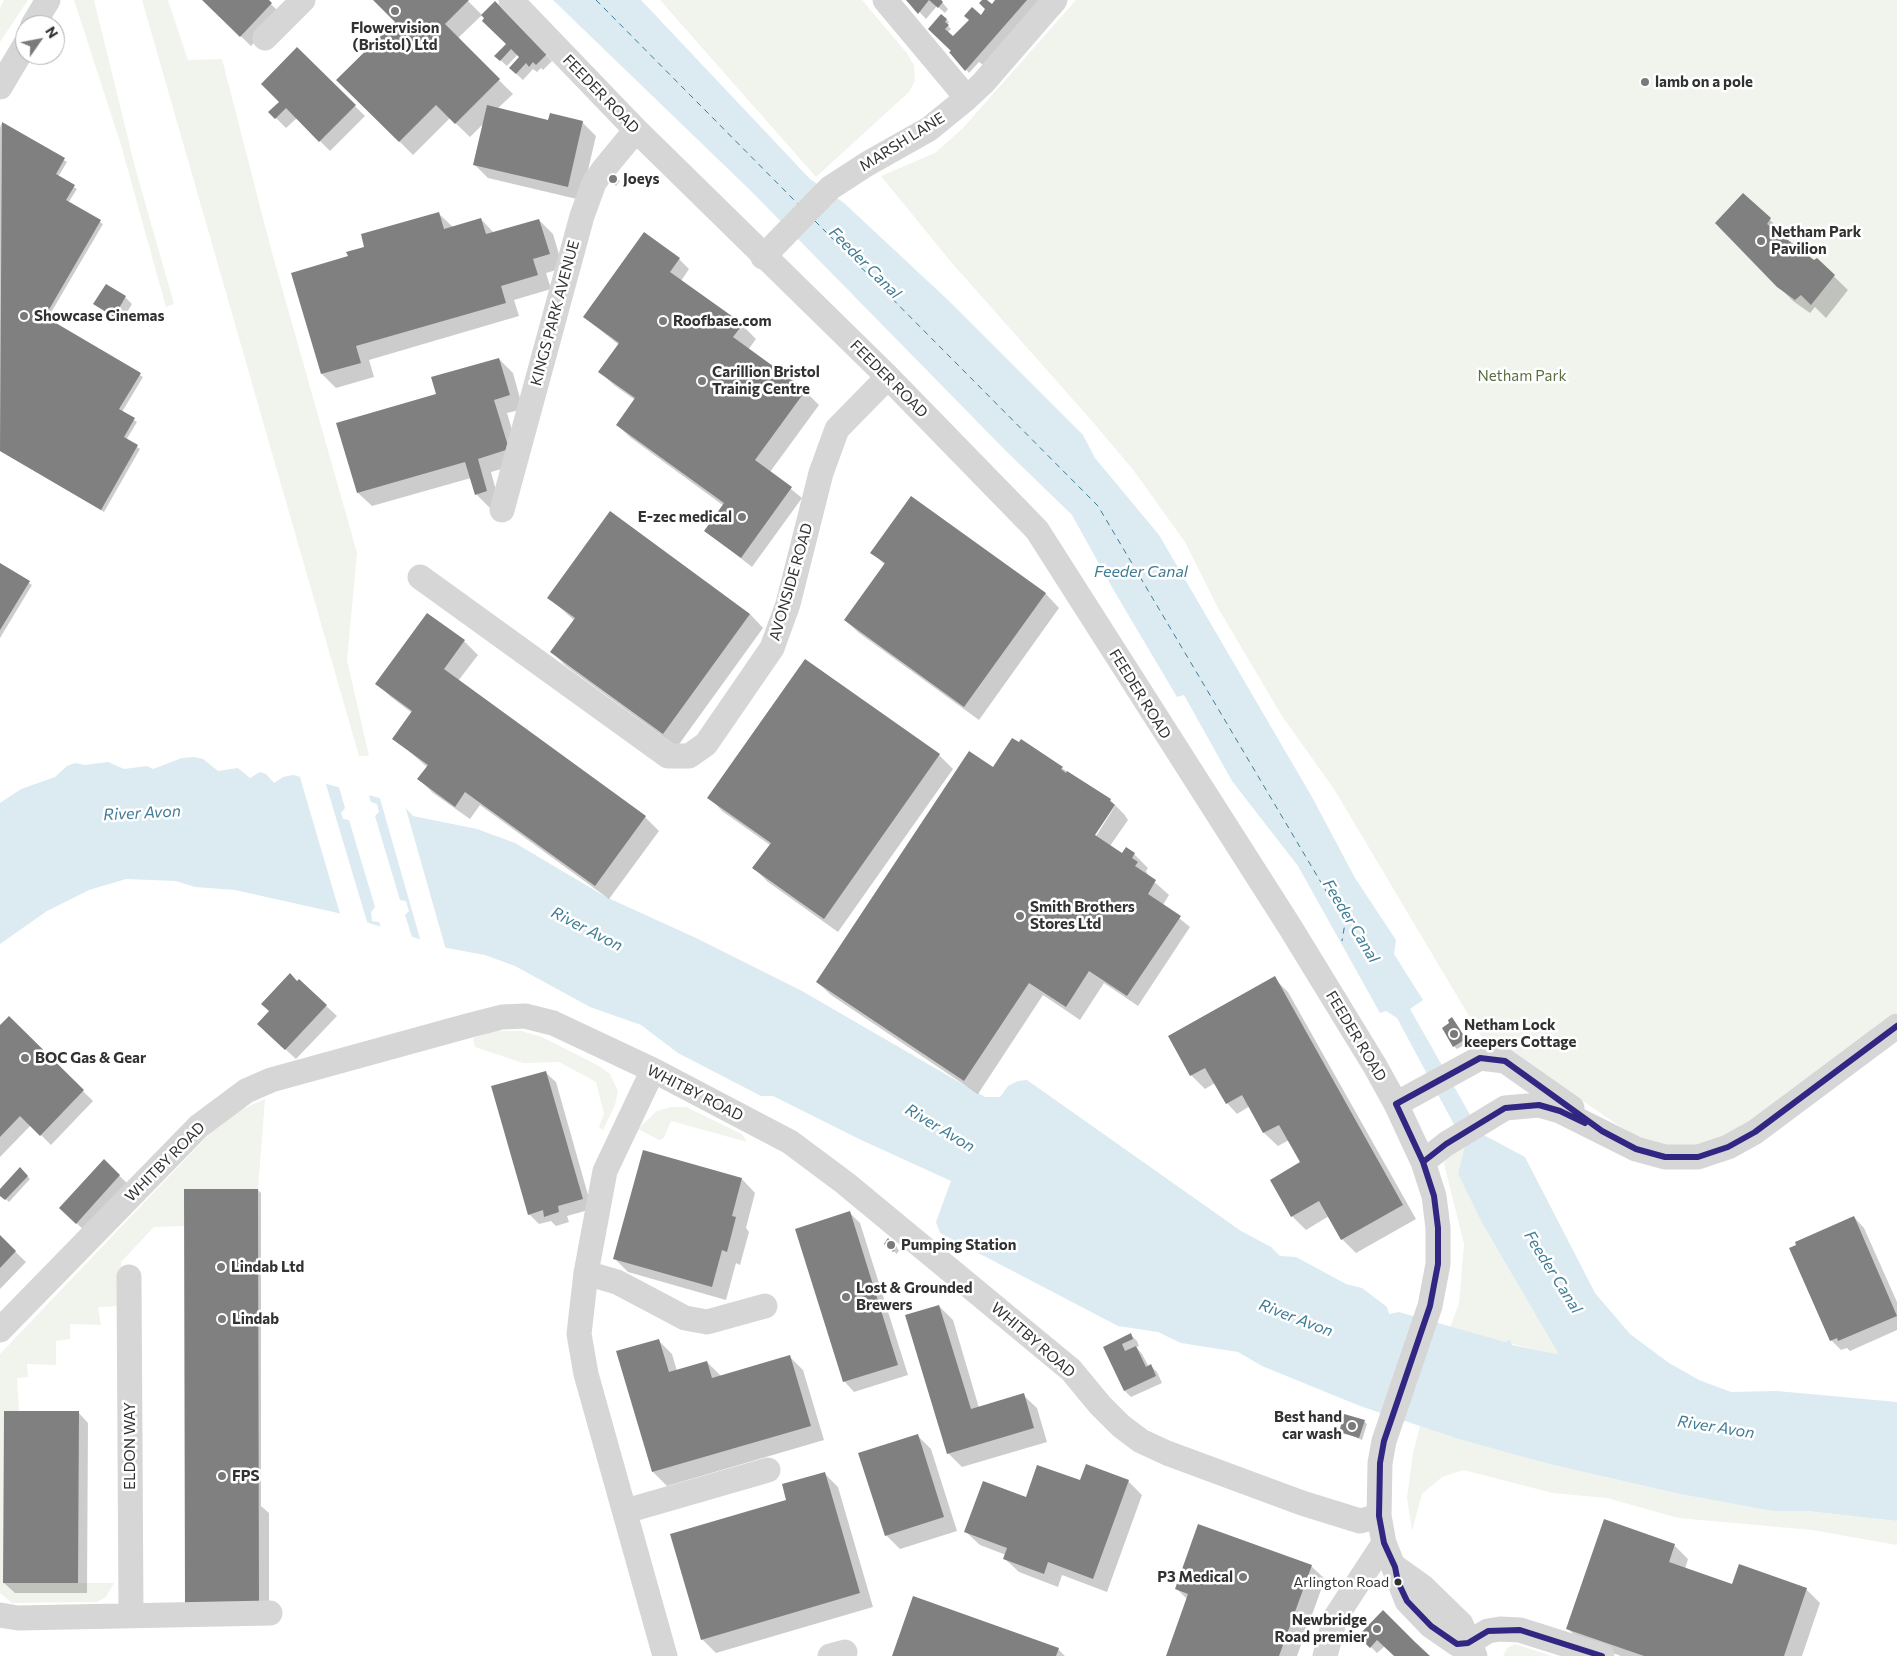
<!DOCTYPE html>
<html>
<head>
<meta charset="utf-8">
<style>
	body { margin:0 }
	#map { position:relative; width:1897px; height:1656px; overflow:hidden; background:#fff; font-family:Commissioner,sans-serif }
	canvas { display:block }
	.north { position:absolute; left:15px; top:15px; width:50px; height:50px; box-sizing:border-box; background:#fff; border:1px solid #adadad; border-radius:50%; rotate:57deg; font-size:14px; font-weight:700; line-height:20px; text-align:center; color:#323232 }
	.north::after { content:''; display:block; margin:auto; width:18px; height:22px; background:#7a7a7a; clip-path:polygon(50% 0,100% 100%,50% 72%,0 100%) }
</style>
</head>
<body>
<div id="map">
<canvas width="1897" height="1656"></canvas>
<div class="north">N</div>
</div>
<script>
const context = document.querySelector('canvas').getContext('2d');
context.lineJoin = 'round';
function fillPath(path, color) {
  context.fillStyle = color;
  context.fill(path, 'evenodd');
}
function toPath(rows) {
  const path = new Path2D();
  for (const r of rows) {
    path.moveTo(r[0], r[1]);
    for (let i = 2; i < r.length; i += 2) path.lineTo(r[i], r[i + 1]);
  }
  return path;
}
function stroke(path, color, width, dash) {
  context.strokeStyle = color;
  context.lineWidth = width;
  context.lineCap = dash ? 'butt' : 'round';
  context.setLineDash(dash || []);
  context.stroke(path);
}
function label(font, color, halo, rows, align = 'center') {
  context.font = font + ' Commissioner,sans-serif';
  context.lineWidth = 5;
  context.setLineDash([]);
  context.textBaseline = 'middle';
  context.strokeStyle = halo;
  context.fillStyle = color;
  for (const [text, x, y, turn = 0] of rows) {
    context.save();
    context.translate(x, y);
    context.rotate((+turn || 0) * Math.PI / 180);
    context.textAlign = isNaN(turn) ? turn : align;
    if (halo) context.strokeText(text, 0, 0);
    context.fillText(text, 0, 0);
    context.restore();
  }
}
fillPath(toPath([
	[4,0,28,0,0,42,0,8],
	[74,0,94,0,136,171,174,304,166,307,121,145],
	[142,0,168,0,188,60,222,59,271,249,357,553,347,660,369,756,359,756],
	[660,0,862,0,906,52,914,65,915,81,909,92,816,177],
	[1076,0,1897,0,1897,1012,1785,1094,1744,1128,1700,1146,1669,1148,1635,1137,1515,1054,1488,1048,1334,789,1282,716,1218,608,1185,542,1134,471,1092,421,951,262,881,176,935,153,963,128],
	[495,1031,521,1031,542,1037,599,1066,610,1074,618,1091,615,1105,603,1130,599,1127,604,1114,596,1082,559,1062,523,1063,475,1047,473,1038],
	[265,1099,258,1189,184,1189,184,1226,154,1227,121,1262,121,1306,98,1307,101,1325,70,1324,70,1339,56,1341,56,1365,27,1364,28,1377,17,1378,19,1411,4,1411,3,1583,114,1583,106,1597,97,1602,12,1603,0,1593,0,1354,216,1127,238,1111],
	[671,1107,686,1107,742,1134,747,1142,671,1121,664,1138,659,1140,638,1129,657,1111],
	[1465,1145,1458,1174,1482,1223,1558,1353,1556,1355,1450,1328,1459,1303,1464,1244,1444,1164,1448,1154],
	[1420,1426,1549,1464,1680,1494,1772,1511,1807,1511,1897,1521,1897,1545,1812,1530,1678,1518,1607,1498,1553,1493,1463,1470,1442,1477,1422,1494,1412,1531,1407,1498,1413,1453],
	[1515,1644,1549,1655,1551,1656,1503,1656,1507,1648]
]), '#f1f4ed');
fillPath(toPath([
	[553,0,641,0,810,179,844,203,948,300,1083,435,1095,458,1159,535,1312,797,1355,878,1396,940,1394,954,1423,1000,1410,1009,1477,1127,1482,1134,1525,1157,1595,1293,1630,1334,1669,1363,1699,1380,1731,1392,1777,1391,1897,1402,1897,1521,1807,1511,1772,1511,1680,1494,1549,1464,1459,1439,1360,1406,1262,1366,1238,1352,1181,1343,1158,1332,1118,1326,940,1233,936,1222,951,1181,859,1139,773,1096,761,1096,678,1053,641,1025,590,1007,515,966,485,955,447,948,338,913,235,890,195,887,176,881,126,879,89,890,47,911,0,944,0,803,21,789,55,777,67,766,75,763,85,765,108,762,124,769,147,766,153,769,182,758,194,757,203,759,218,771,238,768,250,778,260,772,266,774,274,783,283,777,293,775,402,804,413,816,477,829,515,843,606,897,696,938,802,991,985,1097,1000,1097,1008,1086,1018,1081,1027,1080,1241,1231,1271,1247,1280,1256,1296,1257,1346,1284,1362,1288,1387,1307,1389,1314,1399,1312,1505,1342,1510,1340,1512,1345,1556,1354,1558,1353,1482,1223,1458,1174,1465,1145,1397,1018,1386,1011,1380,1013,1298,866,1232,781,1184,695,1177,697,1113,589,1072,515,1006,451,751,191]
]), '#dbebf1');
fillPath(toPath([
	[299,774,325,781,368,925,341,917],
	[338,784,368,792,371,802,377,804,379,812,375,816,400,900,406,901,409,911,405,915,413,940,382,930,379,922,372,921,371,912,375,907,349,820,343,819,341,813,345,808],
	[379,795,404,802,446,950,421,942]
]), '#fff');
fillPath(toPath([
	[203,0,267,0,281,14,251,46],
	[375,0,467,0,482,15,457,39,513,94,497,109,549,122,582,122,596,136,581,200,488,178,474,164,484,123,470,137,450,118,413,155,338,80,396,22],
	[908,0,942,0,941,1,948,9,945,13,937,6,926,19],
	[984,0,992,6,997,0,1039,0,983,65,979,62,969,73,951,52,953,51,930,29,942,15,949,22,947,25,951,29,947,33,958,44,987,9],
	[495,3,552,61,543,70,541,68,537,72,533,69,523,80,510,68,520,57,518,54,507,66,496,56,507,44],
	[297,49,365,116,330,151,297,118,286,128,270,112,281,102],
	[2,123,67,162,58,177,77,189,68,203,103,224,49,316,51,322,143,377,122,412,137,422,126,440,140,449,104,512,0,451,0,127],
	[614,175,620,181,616,186,610,180],
	[1743,195,1784,233,1781,237,1814,262,1817,260,1848,290,1826,318,1815,307,1810,313,1793,301,1716,223],
	[438,213,453,227,481,219,494,233,539,220,553,234,563,268,546,273,551,289,514,300,519,316,369,360,374,377,336,388,322,374,293,274,349,257],
	[644,234,679,259,689,269,681,281,742,325,756,339,748,350,805,391,819,405,770,472,802,498,752,567,706,531,724,506,631,438,617,425,635,400,614,385,600,372,619,345,584,317],
	[125,297,132,304,121,322,95,304],
	[499,359,513,373,523,409,507,413,522,463,491,472,500,505,490,508,476,494,471,478,372,506,358,493,338,424,437,395],
	[912,497,1046,594,1059,608,979,720,859,633,845,620,885,565,872,552],
	[0,564,32,585,0,638],
	[549,598,750,614,763,628,677,747,566,666,552,652,575,621],
	[464,641,478,655,458,681,645,817,659,831,609,899,480,805,470,819,433,793,419,779,427,767,394,738,412,713,391,697,377,684],
	[806,660,939,755,953,769,838,932,768,882,754,868,770,845,722,811,709,797],
	[1021,741,1110,800,1124,814,1128,820,1110,846,1122,854,1134,854,1148,868,1146,871,1150,878,1169,895,1163,905,1190,927,1138,1006,1104,983,1080,1020,1043,995,978,1094,831,995,817,982,993,768],
	[1114,804,1115,806,1093,841,1090,839],
	[1274,978,1288,992,1416,1219,1356,1253,1342,1239,1329,1216,1306,1230,1292,1216,1302,1163,1289,1140,1278,1146,1264,1133,1250,1106,1237,1114,1227,1103,1215,1083,1205,1089,1191,1075],
	[299,981,337,1016,296,1059,269,1034],
	[9,1018,93,1101,51,1145,31,1125,0,1157,0,1027],
	[1455,1022,1468,1043,1457,1049,1454,1046],
	[545,1072,556,1082,592,1209,567,1216,569,1222,556,1226,551,1221,539,1224,529,1214],
	[104,1161,130,1186,87,1233,71,1218],
	[20,1169,30,1179,9,1202,0,1194,0,1190],
	[742,1179,755,1193,746,1228,749,1232,740,1265,736,1263,726,1300,628,1272,614,1258],
	[258,1190,261,1193,261,1506,269,1513,269,1616,197,1616],
	[850,1213,860,1223,908,1375,854,1392,844,1381],
	[1854,1217,1864,1228,1897,1302,1897,1330,1850,1351,1847,1348,1841,1350,1831,1340],
	[0,1237,26,1262,0,1289],
	[888,1240,899,1250,897,1254,885,1244],
	[939,1306,953,1320,979,1408,1023,1395,1037,1408,1047,1442,962,1467,948,1453],
	[1131,1335,1137,1341,1139,1346,1136,1347,1142,1354,1149,1367,1151,1366,1157,1372,1162,1383,1131,1397,1125,1391,1104,1347],
	[658,1340,672,1354,677,1371,707,1362,721,1376,789,1356,803,1370,824,1440,667,1486,653,1472,618,1352],
	[78,1412,88,1423,87,1593,15,1593,4,1583],
	[1364,1421,1367,1424,1362,1440,1340,1431],
	[917,1435,931,1449,957,1531,900,1549,886,1535],
	[824,1473,838,1487,873,1607,716,1653,702,1639,788,1501],
	[1128,1481,1142,1495,1107,1592,1062,1575,1058,1587,1019,1572,1005,1559,1006,1555,980,1545,966,1532,1026,1499,1081,1482],
	[1674,1545,1688,1559,1685,1569,1733,1585,1806,1589,1820,1603,1802,1656,1621,1656,1582,1642,1568,1629],
	[1311,1566,1325,1579,1297,1656,1167,1656,1188,1600,1176,1588],
	[914,1597,1058,1649,1065,1656,893,1656],
	[1383,1612,1428,1656,1395,1656,1385,1646,1377,1653,1366,1642]
]), '#0003');
stroke(toPath([
	[596,0,798,204],
	[815,221,1098,506,1345,923,1342,941]
]), '#3f7c95', 1, [6, 5]);
fillPath(toPath([
	[202,0,269,0,272,3,240,37],
	[373,0,469,0,445,24,500,79,455,124,436,105,399,142,336,80,395,22],
	[906,0,941,0,943,2,938,8,929,0,918,14],
	[982,0,987,0,992,4,995,0,1027,0,965,71,949,52,951,51,928,29,941,14,947,19,945,22,949,25,945,29,953,36,969,20,964,16,972,7,981,15,985,9,979,3],
	[495,1,547,54,536,65,533,62,529,67,526,63,516,74,509,68,519,57,511,49,500,61,494,56,506,44,482,21,484,18,481,15],
	[297,47,356,105,319,142,286,108,275,119,268,112,279,102,261,84],
	[487,105,548,120,550,113,583,121,568,187,473,165],
	[2,122,65,158,56,174,75,185,66,200,101,220,47,313,49,319,141,373,119,409,135,418,124,437,138,445,101,510,0,451],
	[614,173,618,177,612,184,608,181],
	[1743,193,1771,218,1767,224,1814,260,1817,258,1835,275,1811,305,1801,295,1795,300,1777,287,1715,223],
	[439,212,444,229,481,218,486,234,539,219,550,254,533,259,538,275,501,286,506,303,356,346,361,363,321,374,291,273,348,256,346,252,364,247,361,234],
	[644,232,680,258,670,272,743,324,733,337,806,390,755,460,792,487,741,558,704,531,724,503,616,425,635,398,598,372,619,343,583,317],
	[106,284,126,296,114,317,93,304],
	[499,358,510,395,494,400,509,449,478,459,487,491,475,495,465,462,357,493,336,423,436,394,431,377],
	[911,496,1046,593,964,707,844,620,885,563,870,553],
	[610,511,750,614,663,734,550,652,575,618,547,598],
	[0,563,30,581,0,630],
	[427,613,465,640,444,669,646,816,595,886,465,792,455,807,417,779,428,765,392,739,412,711,375,684],
	[805,659,940,754,824,919,752,868,771,843,707,798],
	[1012,738,1019,742,1021,739,1063,767,1061,769,1066,773,1067,771,1111,799,1110,801,1115,805,1095,835,1122,853,1126,847,1135,853,1132,858,1138,862,1135,866,1156,880,1148,894,1181,916,1127,996,1089,971,1066,1007,1029,983,964,1081,816,982,969,751,993,767],
	[290,973,297,981,299,979,327,1005,285,1050,257,1024,269,1011,261,1004],
	[1275,976,1403,1205,1341,1240,1319,1201,1291,1217,1270,1180,1300,1162,1279,1125,1263,1133,1242,1095,1226,1104,1205,1068,1190,1076,1168,1036],
	[9,1016,84,1090,40,1136,20,1116,0,1137,0,1025],
	[1452,1017,1466,1039,1453,1047,1442,1028,1449,1023,1448,1020],
	[546,1071,583,1199,558,1206,559,1212,544,1217,543,1210,528,1215,491,1086],
	[643,1150,742,1178,732,1216,736,1217,727,1252,722,1250,712,1287,613,1259],
	[104,1159,120,1175,76,1224,59,1208],
	[20,1167,28,1176,5,1200,0,1196,0,1189],
	[184,1189,258,1189,259,1606,185,1606],
	[850,1211,898,1365,843,1382,795,1229],
	[1854,1216,1897,1316,1838,1341,1837,1338,1830,1341,1789,1248,1796,1245,1795,1242],
	[0,1235,16,1251,0,1268],
	[888,1238,897,1247,893,1252,884,1244],
	[939,1305,971,1409,1024,1393,1034,1428,947,1454,905,1315],
	[1131,1333,1133,1339,1122,1344,1125,1351,1136,1346,1146,1367,1151,1364,1156,1376,1124,1391,1103,1347],
	[659,1339,669,1372,707,1361,712,1378,790,1355,811,1426,652,1472,616,1351],
	[4,1411,79,1411,78,1583,3,1583],
	[1344,1414,1365,1420,1359,1438,1339,1432],
	[918,1434,944,1517,885,1536,858,1453],
	[1086,1464,1129,1480,1093,1579,1048,1562,1044,1574,1003,1559,1007,1548,964,1532,983,1481,1026,1497,1037,1465,1080,1480],
	[825,1472,860,1593,701,1640,670,1534,786,1500,782,1484],
	[1604,1519,1675,1544,1669,1562,1732,1584,1739,1564,1807,1588,1784,1656,1644,1656,1566,1629],
	[1198,1524,1312,1565,1279,1656,1166,1656,1188,1594,1175,1589],
	[913,1596,1059,1648,1056,1656,892,1656],
	[1383,1610,1415,1642,1430,1656,1394,1656,1377,1640,1370,1648,1358,1636]
]), '#808080');
stroke(toPath([
	[511,0,636,130,888,377,1037,530,1290,927,1375,1066,1396,1104,1423,1162,1434,1196,1438,1228,1438,1264,1430,1306,1384,1441,1380,1463,1379,1516,1384,1543,1407,1601,1431,1626,1457,1644,1468,1643,1488,1631,1500,1629,1520,1630,1602,1656],
	[885,0,967,98],
	[33,25,48,0],
	[265,38,303,0],
	[0,87,25,45],
	[763,257,830,188,867,164,929,129,967,98,983,83,1055,0],
	[502,510,582,216,594,183,603,170,636,130],
	[420,577,668,756,689,756,706,744,772,648,788,604,821,473,837,429,888,377],
	[653,1070,605,1171,586,1273,579,1334,586,1374,665,1656],
	[1396,1104,1480,1058,1505,1061,1572,1108],
	[1423,1162,1446,1144,1505,1108,1539,1105,1560,1111,1636,1149,1665,1157,1698,1157,1728,1147,1755,1132,1897,1026],
	[586,1273,617,1282,685,1318,707,1322,765,1306],
	[129,1277,131,1614],
	[0,1330,199,1126,246,1091,271,1080,467,1026,502,1017,525,1016,553,1023,653,1070,790,1142,845,1183,1071,1370,1100,1405,1121,1426,1141,1441,1167,1453,1302,1503,1360,1521,1379,1516],
	[626,1511,768,1470],
	[1395,1567,1423,1587,1461,1624,1475,1656],
	[0,1615,18,1618,270,1613],
	[830,1656,845,1652],
	[1325,1656,1335,1618,1384,1543]
]), '#d6d6d6', 25);
stroke(toPath([
	[1423,1162,1446,1144,1505,1108,1539,1105,1560,1111,1585,1123],
	[1602,1656,1520,1630,1488,1631,1468,1643,1457,1644,1431,1626,1407,1601,1398,1582,1395,1567,1384,1543,1379,1516,1380,1463,1384,1441,1430,1306,1438,1264,1438,1228,1434,1196,1423,1162,1396,1104,1480,1058,1505,1061,1602,1131,1636,1149,1665,1157,1698,1157,1728,1147,1755,1132,1897,1026]
]), '#312783', 6);
for (const [x, y, r, color] of [
	[395,11,5,"#7a7a7a"],
	[1645,82,5,"#7a7a7a"],
	[613,179,5,"#7a7a7a"],
	[1761,241,5,"#7a7a7a"],
	[24,316,5,"#7a7a7a"],
	[663,321,5,"#7a7a7a"],
	[702,381,5,"#7a7a7a"],
	[742,517,5,"#7a7a7a"],
	[1020,916,5,"#7a7a7a"],
	[1454,1034,5,"#7a7a7a"],
	[25,1058,5,"#7a7a7a"],
	[891,1245,5,"#7a7a7a"],
	[221,1267,5,"#7a7a7a"],
	[846,1297,5,"#7a7a7a"],
	[222,1319,5,"#7a7a7a"],
	[1352,1426,5,"#7a7a7a"],
	[222,1476,5,"#7a7a7a"],
	[1243,1577,5,"#7a7a7a"],
	[1398,1582,4.5,"#323232"],
	[1377,1629,5,"#7a7a7a"]
]) {
  const dot = new Path2D();
  dot.arc(x, y, r, 0, 2 * Math.PI);
  context.fillStyle = color;
  context.fill(dot);
  stroke(dot, '#fff', 2);
}
label('14px', '#323232', '#fff', [
	["Arlington Road",1389,1582]
], 'right');
label('bold 15px', '#323232', '#fff', [
	["Flowervision",395,28,"center"],
	["(Bristol) Ltd",395,45,"center"],
	["lamb on a pole",1655,82],
	["Joeys",623,179],
	["Netham Park",1771,232],
	["Pavilion",1771,249],
	["Showcase Cinemas",34,316],
	["Roofbase.com",673,321],
	["Carillion Bristol",712,372],
	["Trainig Centre",712,389],
	["E-zec medical",732,517,"right"],
	["Smith Brothers",1030,907],
	["Stores Ltd",1030,924],
	["Netham Lock",1464,1025],
	["keepers Cottage",1464,1042],
	["BOC Gas & Gear",35,1058],
	["Pumping Station",901,1245],
	["Lindab Ltd",231,1267],
	["Lost & Grounded",856,1288],
	["Brewers",856,1305],
	["Lindab",232,1319],
	["Best hand",1342,1417,"right"],
	["car wash",1342,1434,"right"],
	["FPS",232,1476],
	["P3 Medical",1233,1577,"right"],
	["Newbridge",1367,1620,"right"],
	["Road premier",1367,1637,"right"]
], 'left');
label('15px', '#323232', '#fff', [
	["FEEDER ROAD",601,94,46],
	["MARSH LANE",902,142,-32],
	["KINGS PARK AVENUE",555,313,-75],
	["FEEDER ROAD",889,379,45],
	["AVONSIDE ROAD",791,582,-74],
	["FEEDER ROAD",1140,694,58],
	["FEEDER ROAD",1356,1036,59],
	["WHITBY ROAD",695,1093,27],
	["WHITBY ROAD",165,1162,-45],
	["WHITBY ROAD",1033,1340,41],
	["ELDON WAY",130,1446,-90]
]);
label('15px', '#5a6e3f', '#fff', [
	["Netham Park",1522,376]
]);
label('italic 16px', '#3f7c95', '#fff', [
	["Feeder Canal",865,263,45],
	["Feeder Canal",1141,572],
	["River Avon",142,813,-3],
	["Feeder Canal",1351,921,59],
	["River Avon",587,929,27],
	["River Avon",940,1128,31],
	["Feeder Canal",1553,1272,58],
	["River Avon",1296,1318,21],
	["River Avon",1716,1427,9]
]);
</script>
</body>
</html>
